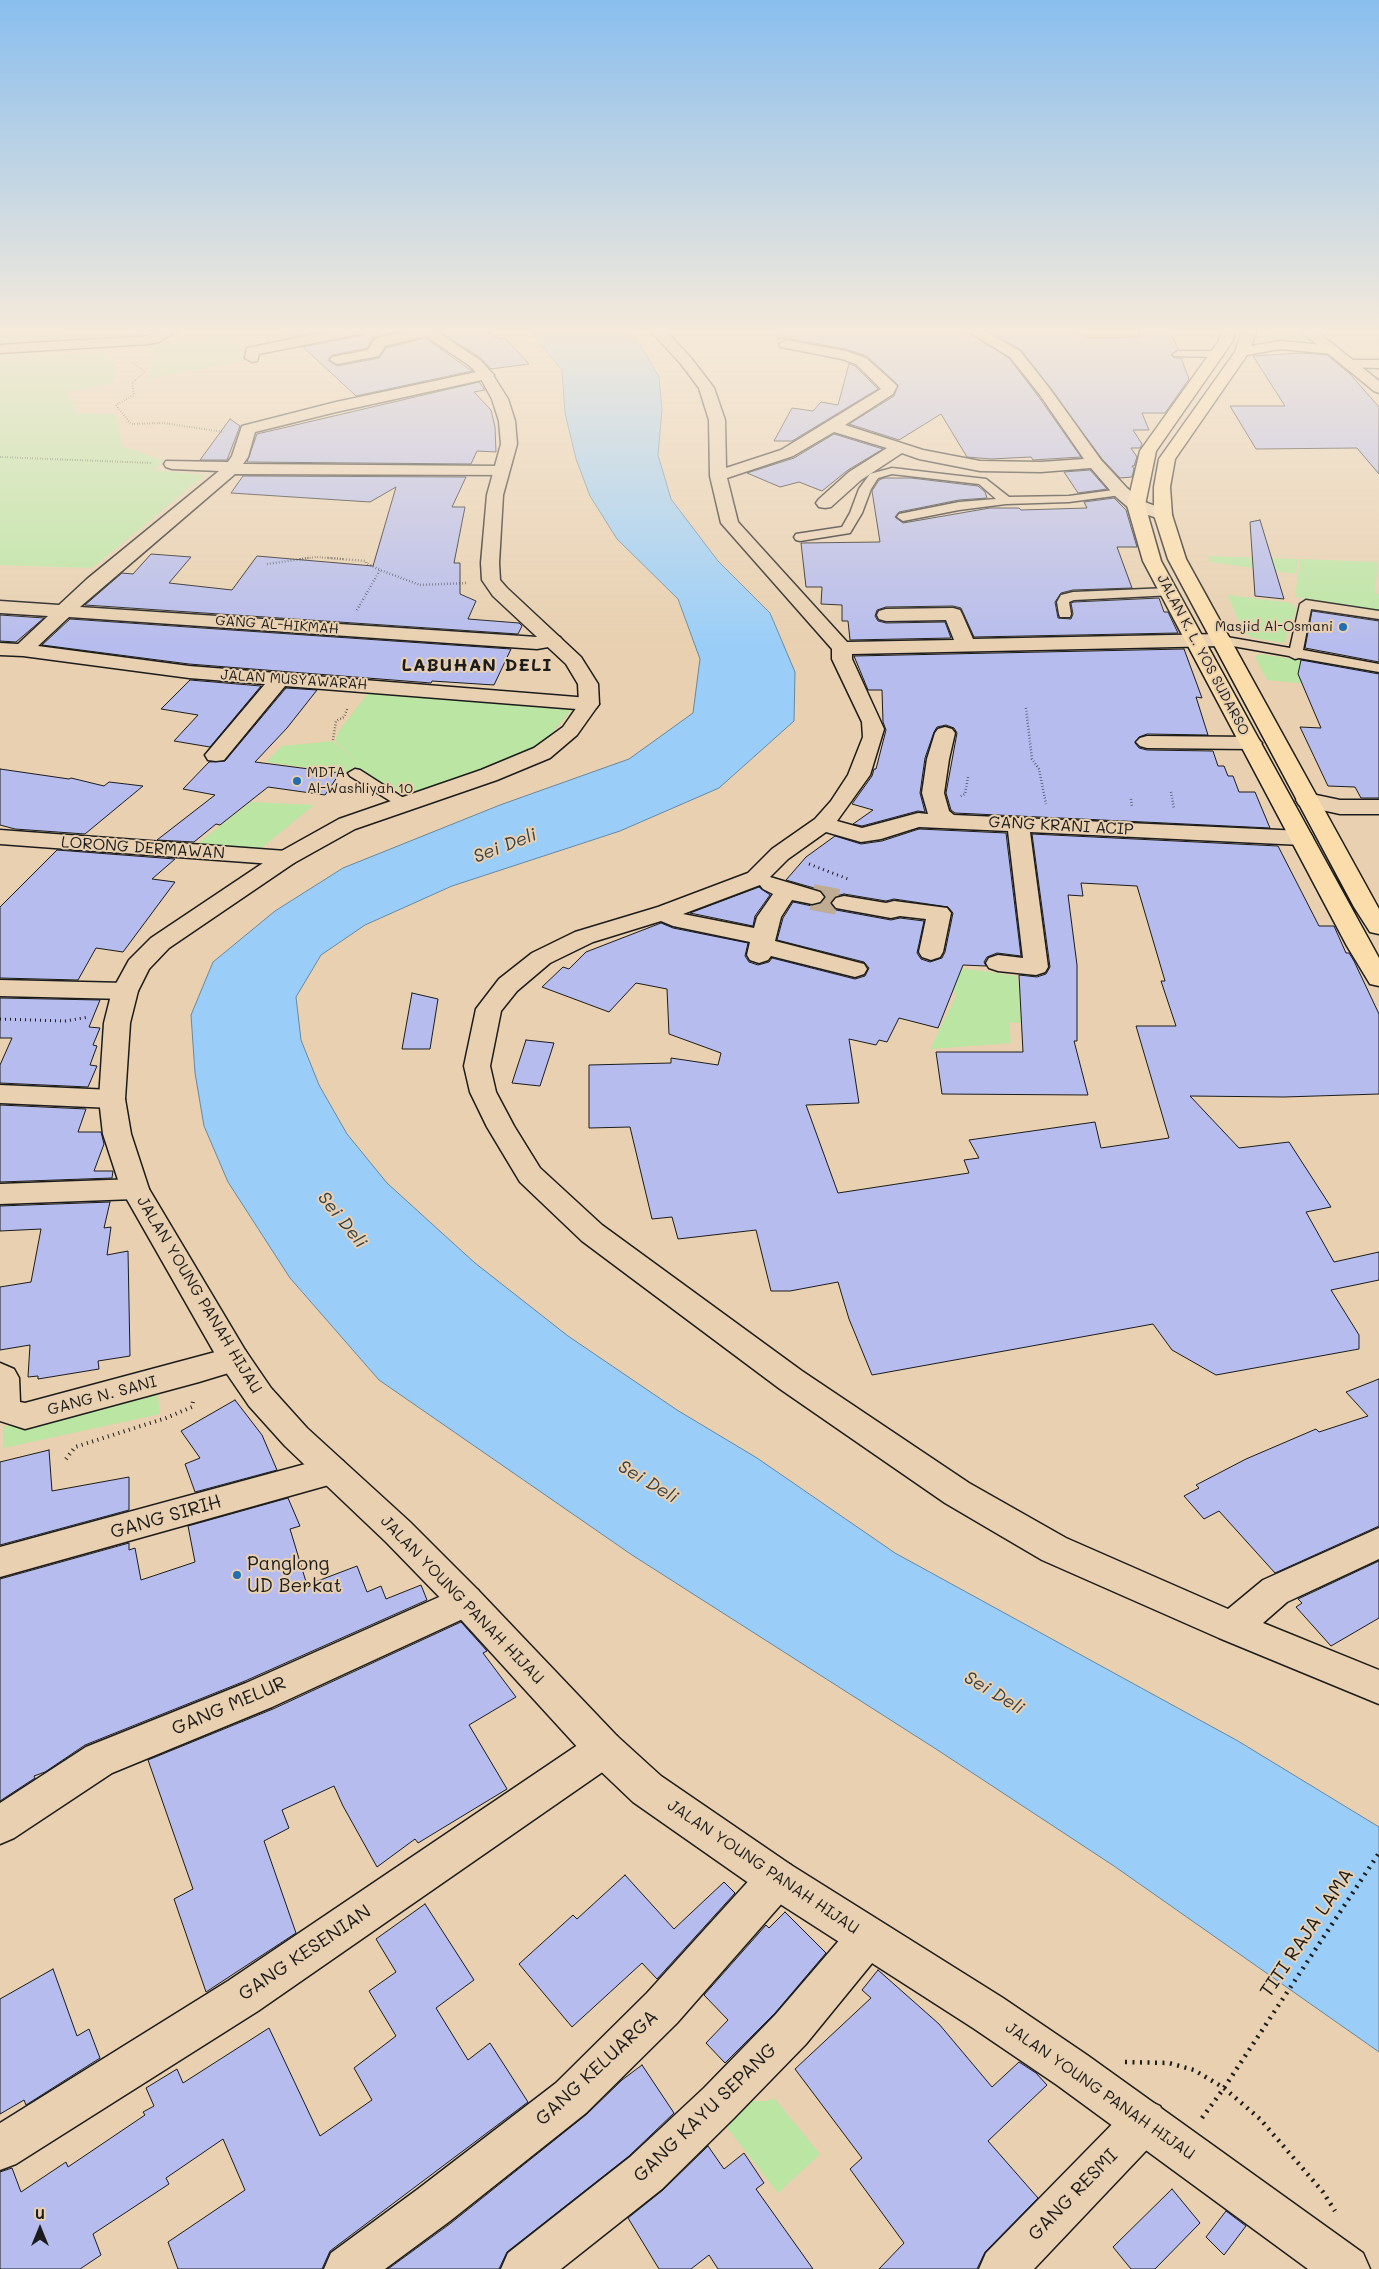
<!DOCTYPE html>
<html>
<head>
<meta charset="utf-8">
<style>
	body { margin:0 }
	#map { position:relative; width:1379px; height:2269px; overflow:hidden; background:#e8d0b0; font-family:Mali,sans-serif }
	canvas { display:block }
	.north { position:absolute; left:15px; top:2204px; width:50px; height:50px; -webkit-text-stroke:4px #e8d0b0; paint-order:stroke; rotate:0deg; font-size:14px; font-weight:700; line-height:20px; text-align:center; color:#1c1c1c }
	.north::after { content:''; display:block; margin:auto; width:18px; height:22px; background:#1c1c1c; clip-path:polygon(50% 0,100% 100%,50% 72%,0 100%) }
</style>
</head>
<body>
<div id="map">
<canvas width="1379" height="2269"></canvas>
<div class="north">U</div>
</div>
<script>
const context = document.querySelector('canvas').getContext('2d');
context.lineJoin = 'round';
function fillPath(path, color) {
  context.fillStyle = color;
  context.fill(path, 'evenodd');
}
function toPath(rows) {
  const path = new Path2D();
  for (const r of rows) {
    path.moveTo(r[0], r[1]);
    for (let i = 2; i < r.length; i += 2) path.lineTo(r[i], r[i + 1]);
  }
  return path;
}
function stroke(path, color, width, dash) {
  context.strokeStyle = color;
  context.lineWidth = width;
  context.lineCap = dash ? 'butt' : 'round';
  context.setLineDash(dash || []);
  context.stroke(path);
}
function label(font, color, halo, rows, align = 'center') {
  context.font = font + ' Mali,sans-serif';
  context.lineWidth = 4;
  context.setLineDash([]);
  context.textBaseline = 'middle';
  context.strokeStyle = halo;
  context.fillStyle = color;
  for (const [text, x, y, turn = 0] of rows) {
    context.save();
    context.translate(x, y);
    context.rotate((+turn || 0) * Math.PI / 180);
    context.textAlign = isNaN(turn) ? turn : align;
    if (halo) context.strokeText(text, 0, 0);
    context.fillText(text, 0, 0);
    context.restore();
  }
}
fillPath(toPath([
	[0,329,65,329,58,344,0,348],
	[1269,329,1296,329,1317,346,1264,345],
	[229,335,250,360,148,379,156,342],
	[105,352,117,368,113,383,66,392,75,406,75,413,114,414,120,428,121,446,163,460,155,470,205,475,92,568,0,565,0,354,44,356],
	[1208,556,1298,559,1296,574,1210,562],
	[1300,559,1378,562,1375,593,1379,594,1379,610,1295,597],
	[1227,595,1291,603,1297,609,1284,643,1254,638,1245,634],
	[1260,654,1379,673,1379,691,1267,680,1255,657],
	[372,688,575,706,551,734,528,751,407,796,355,768,357,765,345,773,266,762,282,746,333,741,359,764,335,741,339,731],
	[251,802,314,805,259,850,198,843],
	[959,968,1018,976,1021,1023,1009,1022,1011,1043,930,1049,956,996,953,988],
	[157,1389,160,1414,3,1448,3,1427],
	[774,2098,820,2154,778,2193,724,2124,752,2101,767,2101]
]), '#bae5a3');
const water = toPath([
	[528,329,623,329,635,336,659,377,662,410,658,455,671,499,718,561,770,613,795,672,794,721,719,788,620,831,452,886,365,925,321,955,296,997,301,1040,319,1085,347,1134,387,1183,475,1263,568,1336,677,1410,757,1458,895,1553,1238,1741,1379,1827,1379,2052,1114,1866,936,1749,632,1555,379,1380,290,1278,228,1182,204,1126,195,1073,191,1015,213,962,275,911,343,868,500,805,629,759,693,713,700,659,678,599,617,539,590,496,576,459,565,413,562,370,528,329]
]);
fillPath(water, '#9acef8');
stroke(water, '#6887a0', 1);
const building = toPath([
	[283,329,332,329,292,337,283,329],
	[372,329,410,329,380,335,372,339,367,348,332,355,328,360,337,366,379,358,386,348,425,338,472,371,356,396,303,347,363,335,372,329],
	[435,329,482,329,500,339,505,338,529,364,491,369,481,358,435,329],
	[778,329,962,329,1009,358,1038,396,1081,457,1033,460,1031,457,991,459,967,457,941,414,899,440,849,424,894,396,898,385,867,356,846,349,786,338,777,339,778,329],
	[985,329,1072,329,1090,338,1139,337,1137,329,1169,329,1178,349,1171,355,1174,358,1181,358,1189,379,1165,413,1142,413,1149,430,1133,430,1142,444,1140,448,1131,448,1137,457,1134,466,1132,466,1134,469,1132,477,1120,478,1102,459,1021,350,985,329],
	[1302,353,1327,355,1350,374,1379,407,1379,474,1357,448,1256,449,1230,406,1285,406,1253,356,1302,353],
	[849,364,855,366,878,389,792,441,774,441,792,408,813,411,821,402,838,405,849,364],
	[479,382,485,390,474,392,491,410,495,427,496,452,477,451,471,464,247,462,257,434,479,382],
	[230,419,240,426,227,460,200,460,230,419],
	[834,434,883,449,848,470,822,491,799,482,780,487,747,473,794,458,834,434],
	[1090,470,1107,489,1078,493,1064,472,1090,470],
	[243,476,466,477,452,507,465,507,454,563,460,563,460,594,476,601,468,619,519,623,522,626,518,634,85,605,122,573,133,574,151,554,191,557,169,583,232,590,257,556,373,566,396,487,370,502,231,493,243,476],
	[884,478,911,478,978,486,985,492,987,498,959,500,899,512,895,517,903,523,990,508,1019,508,1021,510,1087,508,1084,502,1114,498,1126,510,1137,547,1117,547,1132,588,1073,590,1061,593,1055,602,1058,618,1071,619,1073,614,1071,603,1074,602,1159,598,1164,612,1168,612,1178,633,974,637,961,608,953,606,886,607,877,610,875,616,878,621,886,623,945,622,951,638,850,640,848,621,842,621,842,605,821,604,822,587,806,587,801,543,880,542,872,491,879,480,884,478],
	[1260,520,1284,599,1255,596,1250,522,1260,520],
	[1312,611,1379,621,1379,662,1305,648,1312,611],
	[0,615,44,618,16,642,0,641,0,615],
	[70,619,511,649,494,685,432,681,431,683,189,664,42,645,70,619],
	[1184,649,1202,698,1196,697,1208,735,1147,734,1139,737,1135,743,1139,748,1147,750,1213,751,1218,766,1224,766,1228,776,1233,776,1239,792,1255,792,1270,828,955,813,951,810,946,793,957,733,954,728,946,725,937,727,934,732,925,758,920,793,925,812,918,811,862,826,853,824,873,810,852,804,872,776,874,769,876,769,886,730,883,722,882,690,868,690,854,656,1184,649],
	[1301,660,1379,674,1379,798,1361,798,1355,787,1328,786,1300,727,1321,728,1298,674,1301,660],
	[190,680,261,686,210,747,174,741,198,715,161,709,190,680],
	[286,688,317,690,287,728,255,762,340,773,325,795,268,787,220,825,216,824,194,842,157,840,215,795,183,789,209,762,225,761,286,688],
	[0,769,69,779,71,778,104,786,109,782,143,786,85,834,15,829,0,825,0,769],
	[919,829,1006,833,1021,956,997,953,987,957,984,962,986,966,963,965,938,1028,899,1018,887,1042,879,1040,876,1045,849,1039,859,1103,806,1105,838,1193,969,1173,964,1160,979,1158,969,1140,1095,1122,1101,1148,1169,1138,1136,1026,1176,1026,1161,981,1165,981,1137,886,1081,883,1083,896,1068,895,1077,965,1077,1041,1074,1041,1088,1095,942,1094,936,1052,1023,1052,1019,975,1037,977,1046,974,1050,967,1032,834,1278,846,1319,926,1334,926,1346,953,1349,953,1354,961,1379,1014,1379,1094,1284,1097,1190,1096,1239,1148,1289,1142,1331,1207,1306,1212,1334,1262,1379,1252,1379,1280,1331,1290,1359,1335,1359,1349,1216,1375,1172,1350,1153,1324,872,1375,849,1319,838,1282,790,1291,771,1291,756,1230,678,1239,672,1217,652,1219,630,1127,589,1128,589,1065,671,1063,671,1058,718,1065,721,1053,669,1034,667,989,636,983,609,1012,542,987,563,967,569,969,586,952,661,923,673,928,748,943,745,956,749,962,758,965,769,962,772,958,855,979,865,976,869,968,864,962,777,940,783,918,793,902,812,906,821,903,826,897,821,890,786,880,806,857,835,836,861,844,882,841,919,829],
	[844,894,886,901,894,899,948,907,953,913,945,952,942,958,930,962,921,959,917,953,924,921,900,918,891,920,836,910,831,902,836,896,844,894],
	[57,850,175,859,152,879,175,882,123,952,96,948,78,980,0,978,0,907,57,850],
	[759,887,770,895,755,916,753,926,690,913,759,887],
	[412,993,438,999,430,1049,402,1049,412,993],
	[0,998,100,1000,89,1027,100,1028,93,1045,97,1046,90,1065,97,1066,88,1087,0,1083,0,1065,12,1038,0,1038,0,998],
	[526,1040,554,1043,540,1086,512,1083,526,1040],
	[0,1105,86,1109,78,1132,101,1132,104,1144,94,1171,113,1171,112,1178,0,1182,0,1105],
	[110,1202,104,1228,111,1227,107,1255,128,1251,130,1356,98,1361,99,1369,38,1379,38,1376,28,1377,30,1345,0,1350,0,1287,31,1282,41,1229,0,1231,0,1206,110,1202],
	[1379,1379,1379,1526,1275,1573,1219,1511,1204,1519,1184,1496,1199,1488,1196,1485,1246,1459,1316,1429,1319,1432,1368,1416,1346,1392,1379,1379],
	[235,1400,262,1435,277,1470,195,1492,185,1464,200,1458,181,1431,235,1400],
	[49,1450,52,1491,129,1477,129,1510,0,1545,0,1462,49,1450],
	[288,1498,300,1526,290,1529,307,1585,357,1566,367,1592,381,1586,386,1599,421,1585,427,1600,245,1681,85,1745,45,1772,34,1776,35,1778,0,1801,0,1579,129,1543,129,1550,135,1548,141,1580,195,1562,188,1526,288,1498],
	[1379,1561,1379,1618,1331,1646,1296,1607,1302,1603,1298,1599,1379,1561],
	[461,1622,487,1651,483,1653,516,1697,469,1725,507,1789,418,1843,415,1839,377,1867,343,1806,334,1786,282,1810,289,1828,264,1841,296,1933,206,1992,174,1899,193,1889,148,1760,273,1709,461,1622],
	[625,1875,674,1929,724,1882,735,1893,657,1979,642,1963,572,2027,519,1964,573,1915,577,1919,625,1875],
	[425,1904,474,1980,436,2008,468,2060,490,2043,528,2102,330,2251,322,2269,178,2269,168,2242,245,2190,223,2139,166,2178,169,2184,93,2234,101,2255,80,2269,0,2269,0,2172,12,2168,21,2192,66,2162,68,2167,145,2115,143,2112,154,2106,146,2088,177,2069,183,2083,269,2028,320,2136,372,2100,354,2068,396,2036,369,1991,396,1972,376,1939,425,1904],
	[785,1912,826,1953,775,2013,725,2063,706,2043,728,2020,704,1995,766,1925,769,1928,785,1912],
	[53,1969,77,2036,89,2029,100,2058,26,2105,24,2100,0,2114,0,1999,53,1969],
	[878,1970,939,2024,992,2087,1019,2062,1036,2073,1047,2085,988,2141,1038,2198,985,2252,977,2269,879,2269,904,2243,850,2169,862,2158,795,2069,871,1998,862,1990,878,1970],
	[642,2065,674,2113,629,2156,507,2252,499,2269,388,2269,451,2223,587,2114,622,2080,642,2065],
	[708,2146,724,2169,744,2153,764,2183,756,2189,813,2269,718,2269,709,2255,691,2269,659,2269,628,2218,663,2190,708,2146],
	[1172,2189,1200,2223,1155,2269,1131,2269,1113,2247,1172,2189],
	[1226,2211,1246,2226,1224,2255,1206,2237,1226,2211]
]);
fillPath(building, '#b6bced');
stroke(building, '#1c1c1c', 1);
stroke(toPath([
	[812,897,844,903]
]), '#bfac92', 26, [26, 13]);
const lane = toPath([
	[1178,351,1217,351,1222,354,1217,357,1174,356,1173,354,1178,351],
	[892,468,986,479,1009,497,1069,496,1121,489,1127,492,1121,495,1069,502,1006,504,959,510,903,521,897,517,899,514,959,502,996,499,979,484,892,474,878,478,871,489,862,513,850,533,800,541,796,540,794,537,796,534,842,527,850,513,859,489,870,474,892,468],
	[1169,588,1175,592,1173,595,1074,600,1069,602,1071,614,1070,617,1060,617,1059,614,1057,602,1061,595,1073,592,1169,588],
	[1306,600,1379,611,1379,619,1311,609,1303,650,1379,664,1379,672,1299,658,1295,659,1289,656,1221,644,1214,640,1221,636,1290,648,1300,604,1306,600],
	[355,769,360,770,413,804,410,807,400,807,350,776,348,773,355,769]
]);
const street = toPath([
	[162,329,180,329,159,342,148,344,0,353,0,345,148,336,162,329],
	[341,329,370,329,363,333,259,354,257,361,252,362,245,358,247,348,341,329],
	[419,329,431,329,433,332,431,335,385,346,379,356,337,364,330,360,332,357,368,350,374,340,381,337,419,329],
	[649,329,664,329,691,358,714,388,725,420,726,468,781,450,881,389,856,364,842,359,781,347,779,344,786,340,846,351,866,358,894,383,897,386,893,394,845,425,923,450,980,461,1041,462,1084,459,1040,395,1010,357,964,329,981,329,1020,351,1050,389,1101,460,1127,488,1142,501,1169,511,1172,515,1169,519,1163,520,1130,509,1115,496,1091,468,1041,472,980,471,919,459,902,453,861,480,831,507,825,508,819,507,816,503,819,499,849,472,887,448,834,432,793,456,727,478,738,522,847,642,954,640,946,620,886,621,879,619,877,615,879,611,886,609,953,608,960,610,962,614,973,639,1221,634,1228,636,1231,640,1228,644,1221,646,852,654,852,659,884,729,870,775,837,821,862,828,918,813,928,814,922,793,927,759,935,733,938,729,945,727,952,729,955,733,949,759,944,793,949,811,954,815,1302,831,1310,833,1313,838,1310,843,1302,845,1030,832,1048,967,1045,972,1036,975,998,971,989,968,986,963,989,958,998,955,1023,958,1008,831,919,827,881,839,861,842,826,832,788,859,770,877,820,892,824,897,820,902,812,904,792,900,781,917,775,941,864,964,867,969,864,974,855,977,771,956,768,960,759,963,750,960,747,955,750,942,673,926,661,921,593,942,550,963,517,991,501,1011,490,1066,496,1092,514,1126,540,1168,602,1225,802,1371,969,1483,1066,1538,1228,1609,1263,1580,1379,1528,1379,1559,1287,1602,1263,1623,1379,1670,1379,1704,1219,1638,1042,1560,945,1503,780,1389,582,1241,520,1182,487,1127,470,1092,464,1066,476,1009,499,979,532,953,575,932,658,907,748,873,772,849,815,819,831,801,848,775,863,737,862,722,832,659,832,649,721,523,710,476,709,420,699,388,681,364,649,329],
	[760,885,763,889,773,894,757,917,754,928,683,914,760,885],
	[1349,360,1379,360,1379,368,1344,367,1342,364,1344,361,1349,360],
	[486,370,491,372,494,375,491,378,336,412,255,432,248,457,243,464,501,466,507,467,509,471,507,475,235,474,80,607,537,637,553,635,560,637,563,641,560,645,537,649,69,617,38,646,189,666,589,698,596,700,599,704,596,708,589,710,285,686,224,760,216,761,208,760,205,755,265,684,189,678,23,656,0,655,0,643,18,644,48,616,0,613,0,601,59,605,87,579,219,471,172,469,166,467,164,464,166,461,228,462,232,456,242,426,336,402,486,370],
	[1147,736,1251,737,1258,739,1262,743,1258,747,1251,749,1147,748,1140,746,1136,742,1140,738,1147,736],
	[1307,793,1340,800,1379,800,1379,814,1340,814,1299,805,1296,800,1299,795,1307,793],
	[0,830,286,851,294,853,297,858,294,863,286,865,0,844,0,830],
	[844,896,886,903,894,901,947,908,951,913,943,952,940,957,931,960,922,957,919,952,926,919,900,916,891,918,836,908,832,903,836,898,844,896],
	[0,980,125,983,134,985,138,991,134,997,125,999,0,996,0,980],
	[0,1085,112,1090,122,1093,125,1099,122,1105,112,1108,0,1103,0,1085],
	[135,1179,145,1182,149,1189,145,1196,135,1199,0,1204,0,1184,135,1179],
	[234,1347,245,1350,250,1359,245,1368,199,1382,25,1429,0,1421,0,1363,14,1369,19,1378,20,1402,25,1403,234,1347],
	[331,1457,343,1461,348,1471,343,1481,0,1577,0,1547,331,1457],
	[466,1585,478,1590,484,1601,478,1612,272,1707,112,1773,14,1838,0,1844,0,1803,86,1747,246,1683,466,1585],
	[604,1731,617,1736,623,1749,617,1762,258,2011,16,2164,0,2170,0,2123,228,1981,591,1736,604,1731],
	[777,1859,791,1865,797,1879,791,1893,677,2023,586,2113,450,2221,385,2269,324,2269,331,2253,418,2189,556,2083,647,1993,763,1865,777,1859],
	[868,1917,882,1923,888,1937,882,1951,806,2044,734,2118,662,2189,561,2269,501,2269,508,2253,630,2157,704,2088,776,2014,854,1923,868,1917],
	[1145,2099,1160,2106,1167,2121,1160,2136,1034,2269,979,2269,986,2253,1130,2106,1145,2099]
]);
const secondary = toPath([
	[415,329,432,329,480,360,491,372,508,399,515,421,517,444,503,495,499,563,500,580,507,588,581,657,598,684,599,704,577,735,550,758,497,780,355,829,294,863,169,948,149,969,138,991,130,1023,125,1099,131,1134,149,1189,245,1350,271,1388,307,1428,410,1522,478,1590,617,1736,661,1776,791,1865,1003,1998,1087,2055,1363,2253,1370,2269,1308,2269,1057,2085,973,2028,763,1893,633,1802,591,1762,454,1612,386,1542,285,1446,249,1406,223,1368,121,1189,103,1134,99,1099,104,1023,112,991,129,960,151,938,278,853,339,819,481,770,534,748,563,727,579,704,578,684,566,664,493,596,482,580,481,563,487,495,501,444,499,421,492,399,480,377,470,366,415,329],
	[1298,329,1314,329,1379,381,1379,393,1374,391,1298,329]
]);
const highway = toPath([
	[1222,329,1236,329,1232,342,1156,451,1145,505,1161,561,1379,958,1379,986,1370,984,1347,946,1143,561,1127,505,1140,451,1218,342,1222,329],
	[1243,329,1257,329,1251,346,1280,341,1333,346,1340,350,1333,354,1280,349,1247,355,1175,459,1170,487,1172,515,1186,559,1379,909,1379,934,1370,932,1354,907,1168,559,1154,515,1154,487,1159,459,1235,352,1243,329]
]);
stroke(lane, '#1c1c1c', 3);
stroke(street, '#1c1c1c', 3);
stroke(secondary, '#1c1c1c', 3);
stroke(highway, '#1c1c1c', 3);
stroke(toPath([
	[133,363,145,372,132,383,134,395,116,405,131,424,163,423,224,432],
	[0,457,152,463],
	[300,559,316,557,344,559]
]), '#1c1c1c', 2, [0.5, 2]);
stroke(toPath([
	[328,558,366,561,366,563,380,570,420,585,468,583],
	[267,564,309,558],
	[357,610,380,570],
	[1026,708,1032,759,1039,769,1046,804],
	[333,740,336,721,344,717,348,707],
	[1171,792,1174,809],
	[961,796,965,794,968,777],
	[1131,799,1132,807]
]), '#1c1c1c', 2.5, [0.5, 2.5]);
stroke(toPath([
	[809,864,848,879],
	[0,1019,65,1021,89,1017]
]), '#1c1c1c', 3, [1, 4]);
stroke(toPath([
	[66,1459,75,1447,166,1418,192,1407,193,1401]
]), '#1c1c1c', 4, [1, 4.5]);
stroke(toPath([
	[1125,2062,1169,2063,1194,2070,1224,2088,1260,2119,1323,2192,1335,2211],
	[1202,2118,1224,2088,1379,1853]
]), '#1c1c1c', 4.5, [2, 5.5]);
fillPath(lane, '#e8d0b0');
fillPath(street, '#e8d0b0');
fillPath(secondary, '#e8d0b0');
fillPath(highway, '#fbddab');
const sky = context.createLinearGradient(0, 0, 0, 647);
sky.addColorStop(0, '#89beee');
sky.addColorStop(0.51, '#f5eadb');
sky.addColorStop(1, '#f5eadb00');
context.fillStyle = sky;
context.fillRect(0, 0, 1379, 647);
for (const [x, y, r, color] of [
	[1343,627,5,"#1f6fb2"],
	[297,781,5,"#1f6fb2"],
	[237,1575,5,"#1f6fb2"]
]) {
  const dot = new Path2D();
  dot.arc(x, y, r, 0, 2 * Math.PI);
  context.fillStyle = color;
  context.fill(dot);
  stroke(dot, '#e8d0b0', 2);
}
label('14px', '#1c1c1c', '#e8d0b0', [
	["GANG AL-HIKMAH",277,625,4],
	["JALAN K. L. YOS SUDARSO",1203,655,62],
	["JALAN MUSYAWARAH",294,680,4]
]);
label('14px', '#1c1c1c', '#e8d0b0', [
	["Masjid Al-Osmani",1333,627],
	["MDTA",307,773,"left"],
	["Al-Washliyah 10",307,789,"left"]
], 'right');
label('16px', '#1c1c1c', '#e8d0b0', [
	["GANG KRANI ACIP",1061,826,3],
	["LORONG DERMAWAN",143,848,4],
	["JALAN YOUNG PANAH HIJAU",199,1295,59],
	["GANG N. SANI",102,1396,-15],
	["JALAN YOUNG PANAH HIJAU",462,1600,46],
	["JALAN YOUNG PANAH HIJAU",763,1867,34],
	["JALAN YOUNG PANAH HIJAU",1100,2091,35]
]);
context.letterSpacing = '1px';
label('bold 18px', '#1c1c1c', '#e8d0b0', [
	["LABUHAN DELI",477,665]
]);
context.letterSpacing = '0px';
label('italic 18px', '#354048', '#e8d0b0', [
	["Sei Deli",505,846,-21],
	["Sei Deli",342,1220,51],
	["Sei Deli",648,1482,31],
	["Sei Deli",994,1693,31]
]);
label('19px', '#1c1c1c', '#e8d0b0', [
	["GANG SIRIH",166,1517,-16],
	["GANG MELUR",229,1706,-23],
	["TITI RAJA LAMA",1307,1933,-56],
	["GANG KESENIAN",305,1953,-34],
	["GANG KELUARGA",597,2068,-43],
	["GANG KAYU SEPANG",705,2113,-44],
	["GANG RESMI",1073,2195,-46]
]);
label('19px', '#1c1c1c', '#e8d0b0', [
	["Panglong",247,1564],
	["UD Berkat",247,1586]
], 'left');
</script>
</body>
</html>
